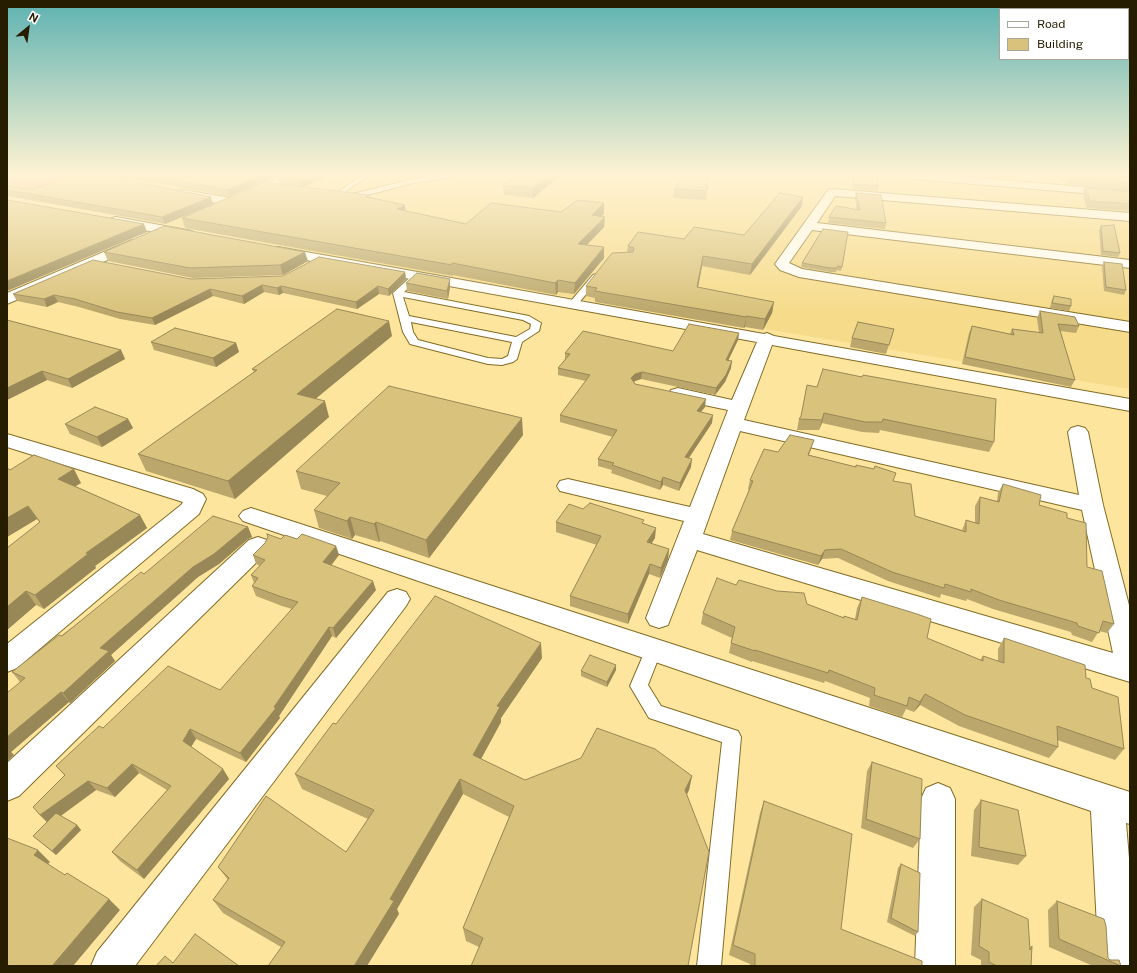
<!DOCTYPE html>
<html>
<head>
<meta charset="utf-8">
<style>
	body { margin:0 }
	#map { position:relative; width:1137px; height:973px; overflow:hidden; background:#fee59e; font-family:"Public Sans",sans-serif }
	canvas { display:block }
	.frame { position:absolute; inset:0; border:8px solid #261d01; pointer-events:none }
	.legend { position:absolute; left:999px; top:8px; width:130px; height:52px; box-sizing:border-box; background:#fff; border:1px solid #a8a599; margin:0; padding:5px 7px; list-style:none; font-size:12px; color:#261d01 }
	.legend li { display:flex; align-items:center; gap:8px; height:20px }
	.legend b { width:20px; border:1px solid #a8a599 }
	.north { position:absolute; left:8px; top:8px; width:40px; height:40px; -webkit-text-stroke:3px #fff; paint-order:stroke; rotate:29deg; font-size:11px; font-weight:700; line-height:16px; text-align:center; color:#261d01 }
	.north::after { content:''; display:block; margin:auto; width:14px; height:18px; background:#261d01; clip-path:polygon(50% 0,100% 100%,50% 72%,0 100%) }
</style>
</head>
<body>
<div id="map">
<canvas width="1137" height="973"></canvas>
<div class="frame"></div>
<ul class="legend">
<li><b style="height:5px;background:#fff"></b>Road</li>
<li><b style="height:11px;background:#d9c27c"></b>Building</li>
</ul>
<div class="north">N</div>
</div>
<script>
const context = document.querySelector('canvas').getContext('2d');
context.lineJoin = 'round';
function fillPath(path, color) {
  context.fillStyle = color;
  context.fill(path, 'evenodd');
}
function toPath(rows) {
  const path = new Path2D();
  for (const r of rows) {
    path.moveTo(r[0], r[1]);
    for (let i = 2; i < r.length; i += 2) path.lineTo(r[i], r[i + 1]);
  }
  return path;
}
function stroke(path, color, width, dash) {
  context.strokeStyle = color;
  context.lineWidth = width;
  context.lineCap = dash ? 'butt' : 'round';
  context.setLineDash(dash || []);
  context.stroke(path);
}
fillPath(toPath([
	[85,176,1122,176,1130,183,1130,389,357,262,25,196]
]), '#f6db8b');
fillPath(toPath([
	[7,176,79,176,18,195,7,193]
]), '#f7aa9b');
const lane = toPath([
	[361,176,368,176,339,196,335,196,335,194,361,176],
	[435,176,453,176,450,178,413,183,364,196,347,198,344,196,413,179,435,176],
	[417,273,420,274,421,276,420,278,404,292,529,316,541,323,539,331,522,342,517,359,513,362,502,365,488,364,410,344,403,332,393,293,414,274,417,273],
	[403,297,523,320,531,324,530,329,516,337,409,316,403,297],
	[411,322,512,342,508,356,502,359,488,358,418,340,413,332,411,322],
	[596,274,600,277,599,279,577,305,571,305,569,303,571,301,593,275,596,274],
	[654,642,660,644,662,649,648,685,661,706,738,731,741,737,721,966,697,966,722,742,649,718,630,686,648,644,654,642]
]);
const street = toPath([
	[281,176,295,176,294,178,251,197,247,198,243,197,241,195,243,193,281,176],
	[832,189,1130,213,1130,221,835,196,817,223,1130,260,1130,268,812,230,789,263,802,269,1130,322,1130,332,799,277,780,270,775,264,828,190,832,189],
	[183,190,231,198,235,200,237,202,235,204,231,206,179,195,177,193,179,191,183,190],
	[116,217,187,230,192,231,193,234,192,237,187,238,112,224,110,221,112,218,116,217],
	[132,240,137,241,139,244,137,247,7,304,7,293,132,240],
	[278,247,764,334,767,333,774,336,1130,399,1130,411,772,345,744,420,1079,495,1068,432,1071,428,1078,426,1085,428,1088,432,1103,505,1130,609,1130,682,697,550,668,625,659,628,650,625,646,618,684,521,560,491,557,486,560,481,568,479,690,507,728,410,671,398,669,394,671,390,678,388,732,400,757,342,273,254,271,251,273,248,278,247],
	[740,431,1082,510,1113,653,703,534,740,431],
	[7,434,193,489,203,494,206,499,199,514,17,668,7,672,7,644,181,505,183,502,7,447,7,434],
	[251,508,1130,792,1130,824,1126,823,1130,870,1130,966,1099,966,1091,811,243,521,239,516,243,511,251,508],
	[258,537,267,540,270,546,267,552,19,796,7,801,7,763,249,540,258,537],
	[397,589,406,592,410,599,406,606,135,966,91,966,97,952,388,592,397,589],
	[938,783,950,788,955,799,955,966,915,966,921,799,926,788,938,783]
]);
const secondary = toPath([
	[909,176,955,176,1130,191,1130,197,914,179,909,176]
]);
stroke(lane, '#826c24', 2);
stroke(street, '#826c24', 2);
stroke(secondary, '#826c24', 2);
fillPath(lane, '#fff');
fillPath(street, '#fff');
fillPath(secondary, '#fff');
fillPath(toPath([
	[75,176,277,176,229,196,127,178,122,179,213,204,165,224,7,196,7,186,32,190],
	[286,176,329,176,303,187,369,195,370,197,406,211,466,224,561,212,604,203,604,214,601,216,604,227,587,245,604,258,574,294,558,292,556,295,453,275,453,276,185,228,182,218,279,184,278,179],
	[709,176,706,200,673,198,674,189],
	[1056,176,1130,176,1130,190,1068,184],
	[557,178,533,198,504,195,503,185],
	[853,178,879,186,878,191,853,189,852,184],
	[1085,188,1130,192,1130,211,1087,208,1082,194],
	[856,193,886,223,885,229,828,223,829,217,857,210,855,199],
	[802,206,750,275,702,266,698,287,774,302,772,313,763,330,745,327,744,328,595,302,595,298,586,296,586,286,627,252,628,246,684,239,744,235],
	[1101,226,1120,253,1118,257,1101,255,1099,230],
	[823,229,842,267,841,271,837,270,836,272,830,272,801,267,802,263],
	[104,252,308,261,283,275,193,278,108,261],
	[1104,262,1126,290,1124,295,1104,291,1102,266],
	[405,272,406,279,389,296,379,294,357,309,283,293,279,295,264,292,244,304,213,296,155,325,120,319,79,307,58,302,47,307,17,301,13,294,191,279],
	[406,283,450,287,448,299,407,291],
	[1054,296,1071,306,1069,311,1050,308,1052,300],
	[1040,311,1079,326,1076,333,1060,331,1075,380,1071,387,962,364,969,333,972,326,1010,334,1012,329,1039,333,1037,318],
	[7,320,121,350,125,359,72,388,47,380,7,400],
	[894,329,886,354,850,347,852,338],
	[739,333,738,340,728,361,731,368,725,382,715,395,641,379,635,381,634,382,635,384,705,407,701,412,712,423,689,458,691,467,679,491,663,485,660,490,611,473,612,470,598,466,598,459,613,437,560,422,560,415,586,381,558,375,558,368,565,359,565,353,673,351],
	[392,336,316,398,329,417,235,499,146,471,138,454,254,372,252,369],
	[151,342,236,343,239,352,216,367,154,350],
	[807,385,994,442,989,452,880,430,879,433,862,432,822,423,819,430,797,430,799,419,801,417],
	[128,419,133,428,102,447,70,434,65,424],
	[523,435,429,558,380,541,379,542,355,535,352,539,319,528,314,510,327,496,301,489,296,471],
	[811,449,809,455,856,467,874,469,875,466,893,481,915,516,962,530,966,520,975,523,975,506,980,497,997,501,998,493,1003,484,1039,505,1067,518,1087,567,1114,624,1107,633,1099,631,1092,642,1072,635,1071,632,993,609,967,599,966,601,941,594,940,598,888,581,838,558,822,559,818,565,730,540,732,531,749,490,748,489,750,480,778,452],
	[7,468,10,470,81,483,75,486,140,515,147,528,95,566,96,568,44,609,36,605,7,630,7,548,40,523,37,519,7,537],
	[583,509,644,524,655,538,651,544,669,549,668,559,660,578,649,574,628,624,570,606,570,596,597,545,556,532,556,522],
	[248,527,252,537,248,539,219,564,198,577,111,655,115,661,70,703,69,702,11,752,14,755,7,761,20,682,12,672,144,574],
	[281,539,297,539,336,546,339,555,331,565,376,590,336,638,332,636,279,716,280,718,246,762,196,739,191,747,223,769,229,779,144,879,120,861,112,852,167,790,139,773,115,797,96,790,61,816,77,825,81,830,56,855,33,836,47,822,40,815,65,776,56,766,103,728,220,690,292,609,282,606,256,596,252,586,254,583,251,575,260,566,256,564,253,555],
	[736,585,807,604,844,618,855,619,857,608,862,597,927,638,980,660,983,656,998,661,998,649,1004,638,1086,678,1092,688,1124,749,1115,760,1057,740,1058,747,1049,758,959,726,920,705,914,712,906,709,902,717,869,706,870,698,825,681,824,683,752,661,752,662,729,653,732,638,701,624,703,613],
	[542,658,501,718,501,722,481,759,525,780,692,776,689,790,686,795,479,947,466,941,463,928,509,817,463,794,397,909,399,914,281,947,223,913,213,900,228,880,218,867,346,852,368,819,302,789,295,774,336,724],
	[616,665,616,670,607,687,581,676,581,671],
	[872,762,920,839,913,848,861,828,867,771],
	[981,800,1026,856,1018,865,971,856,974,810],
	[764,801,841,929,922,966,750,966,750,964,729,955,760,813],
	[901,864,918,932,915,936,887,922,898,868],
	[982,899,1029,948,1032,946,1031,966,981,966,981,960,971,955,974,907],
	[1057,901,1108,958,1121,966,1093,966,1049,947,1048,910]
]), '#bba76b');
fillPath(toPath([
	[117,176,127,176,127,178,122,179,120,182],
	[260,176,277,176,229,196,227,190],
	[312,176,329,176,301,188,299,181],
	[548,176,557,176,557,178,533,198,533,188],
	[211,197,213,204,165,224,162,217],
	[803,197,802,206,750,275,752,264],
	[604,203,604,214,592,225,592,215],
	[405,205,406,215,397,209],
	[605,217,604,227,578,254,578,244],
	[144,224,147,232,7,291,7,281],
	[604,247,604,258,574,294,575,283],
	[305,252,308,261,283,275,280,265],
	[703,256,702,266,696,298,697,287],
	[405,272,406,279,389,296,388,289],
	[450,279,450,287,448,299,447,291],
	[558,280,558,292,556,295,555,283],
	[262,285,264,292,244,304,242,296],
	[281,286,283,293,279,295,277,288],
	[378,286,379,294,357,309,356,302],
	[210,289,213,296,155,325,152,318],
	[54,295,58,302,47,307,44,299],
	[774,302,772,313,763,330,765,319],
	[746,316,745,327,744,328,746,317],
	[389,321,392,336,302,410,297,394],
	[739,333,738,340,725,367,726,360],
	[236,343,239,352,216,367,213,358],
	[121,350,125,359,72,388,68,379],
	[732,361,731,368,725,382,715,395,716,388],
	[42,371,47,380,7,400,7,388],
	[642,372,641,379,635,381,631,385,631,378,635,374],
	[706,399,705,407,696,418,697,411],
	[325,401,329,417,235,499,228,481],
	[824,413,822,423,819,430,822,420],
	[713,415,712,423,684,465,685,457],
	[522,418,523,435,429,558,426,540],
	[128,419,133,428,102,447,97,437],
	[814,440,811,449,805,464,808,455],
	[692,459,691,467,679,491,680,483],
	[74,469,81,483,66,492,58,479],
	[663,477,663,485,660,490,661,482],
	[28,506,37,519,7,537,7,518],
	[140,515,147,528,95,566,96,568,44,609,35,595,86,553],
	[350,517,355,535,352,539,347,521],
	[376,522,380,541,379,542,374,524],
	[248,527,252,537,248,539,219,564,198,577,111,655,115,661,70,703,63,693,100,648,193,567,244,529],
	[656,528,655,538,646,552,647,542],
	[336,546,339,555,326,572,323,562],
	[669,549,668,559,660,578,661,568],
	[825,550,822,559,818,565,821,556],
	[650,564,649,574,628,624,628,614],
	[373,581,376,590,336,638,333,628],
	[26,591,36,605,7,630,7,607],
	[329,627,332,636,279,716,280,718,246,762,240,753,274,707],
	[541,643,542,658,501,718,501,722,475,770,473,755,497,706],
	[616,665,616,670,607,687,607,682],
	[61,692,69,702,11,752,14,755,7,761,7,737],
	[925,694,920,705,914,712,920,702],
	[190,729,196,739,189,750,183,741],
	[132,764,139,773,115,797,107,788],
	[223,769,229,779,144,879,137,870],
	[692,776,689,790,682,805,685,790],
	[460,779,463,794,397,909,399,914,367,966,354,966,390,899],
	[88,781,96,790,49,824,40,815],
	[77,825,81,830,56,855,52,851],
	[38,850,50,862,46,866,34,855],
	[109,899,120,910,73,966,52,966]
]), '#988857');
const building = toPath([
	[70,176,118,176,120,179,211,197,162,217,7,190,7,186,32,190,70,176],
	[153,176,260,176,227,190,153,176],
	[286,176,312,176,299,181,278,179,286,176],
	[514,176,548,176,533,188,503,185,514,176],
	[684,176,709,176,707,191,674,189,684,176],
	[855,176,877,176,879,186,854,184,853,178,855,176],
	[1068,176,1130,176,1130,183,1070,178,1068,176],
	[264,182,369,195,366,197,405,205,397,209,466,224,491,203,561,212,578,200,604,203,592,215,605,217,578,244,604,247,575,283,558,280,555,283,452,263,452,265,182,218,264,182],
	[1085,188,1130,192,1130,204,1090,201,1085,188],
	[780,193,803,197,752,264,703,256,697,287,774,302,765,319,746,316,746,317,595,291,597,288,586,286,612,253,633,252,634,248,628,246,638,232,684,239,694,227,744,235,780,193],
	[856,193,881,195,886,223,829,217,836,206,860,210,856,193],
	[7,200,144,224,7,281,7,200],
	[1114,225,1120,253,1103,251,1101,226,1114,225],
	[164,226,305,252,280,265,190,268,104,252,164,226],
	[823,229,848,232,842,267,838,266,837,268,830,268,802,263,823,229],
	[319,257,405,272,388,289,378,286,356,302,281,286,277,288,262,285,242,296,210,289,152,318,117,312,75,299,54,295,44,299,13,294,93,260,191,279,283,276,319,257],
	[1104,262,1122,264,1126,290,1106,287,1104,262],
	[417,273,450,279,447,291,406,283,417,273],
	[1054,296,1071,299,1071,306,1052,303,1054,296],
	[337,309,389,321,297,394,325,401,228,481,138,454,257,370,252,369,337,309],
	[1040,311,1075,317,1079,326,1058,324,1075,380,965,357,972,326,1014,335,1012,329,1043,333,1040,311],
	[7,320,121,350,68,379,42,371,7,388,7,320],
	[858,322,894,329,889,345,852,338,858,322],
	[689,324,739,333,726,360,732,361,726,375,716,388,642,372,635,374,631,378,635,384,706,399,697,411,713,415,685,457,692,459,680,483,663,477,661,482,612,465,614,463,598,459,617,430,560,415,590,375,558,368,570,354,565,353,583,331,673,351,689,324],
	[175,328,236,343,213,358,151,342,175,328],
	[823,369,862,377,863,375,996,399,994,442,883,419,882,422,865,422,824,413,822,420,799,419,801,416,807,385,817,387,823,369],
	[389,386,522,418,426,540,376,522,374,524,350,517,347,521,314,510,340,483,296,471,389,386],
	[95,407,128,419,97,437,65,424,95,407],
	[790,435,814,440,808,455,856,467,856,465,874,469,875,466,896,473,893,481,911,484,915,516,966,532,966,520,979,524,980,497,999,502,1003,484,1041,495,1039,505,1067,513,1067,518,1086,523,1087,567,1102,571,1114,624,1103,621,1099,633,1078,626,1077,623,999,600,971,589,971,592,945,584,944,588,892,572,841,549,825,550,821,556,732,531,753,481,750,480,764,449,778,452,790,435],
	[34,455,74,469,58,479,140,515,86,553,88,554,35,595,26,591,7,607,7,548,40,522,28,506,7,518,7,468,10,470,34,455],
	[590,503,644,520,642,523,656,528,647,542,669,549,661,568,650,564,628,614,570,596,601,536,556,522,569,504,583,509,590,503],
	[213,516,248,527,244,529,214,554,193,567,100,648,109,651,63,693,61,692,7,737,7,693,25,678,12,672,59,635,62,636,141,572,144,574,213,516],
	[267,534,281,539,285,535,297,539,302,534,336,546,323,562,373,581,333,628,329,627,274,707,276,708,240,753,190,729,183,741,223,769,137,870,112,852,171,786,132,764,107,788,88,781,40,815,33,807,65,775,56,766,99,726,103,728,168,666,220,690,298,602,279,596,252,586,258,578,251,575,265,560,253,555,265,543,268,537,267,534],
	[717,578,736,585,739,580,777,591,804,593,807,604,844,618,844,616,857,620,862,597,917,614,931,619,927,638,983,661,983,656,1004,663,1004,638,1085,665,1086,678,1090,679,1092,688,1118,697,1124,749,1057,726,1058,747,965,715,925,694,920,702,909,697,907,706,874,695,875,688,829,670,828,673,755,650,755,651,731,643,735,627,703,613,717,578],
	[435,596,541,643,497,706,500,707,473,755,525,780,581,758,597,728,655,749,692,776,685,790,709,852,688,966,471,966,483,938,463,928,514,806,460,779,390,899,394,901,354,966,268,966,285,942,213,900,229,878,218,867,266,796,346,852,374,810,295,774,333,723,336,724,435,596],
	[590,655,616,665,607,682,581,671,590,655],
	[872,762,922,779,920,839,866,819,872,762],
	[981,800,1018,810,1026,856,979,847,981,800],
	[764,801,852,834,841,929,922,961,922,966,755,966,755,954,733,945,764,801],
	[56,813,77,825,52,851,33,836,56,813],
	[7,838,38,850,34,855,65,875,67,873,109,899,52,966,7,966,7,838],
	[901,864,920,873,918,932,891,918,901,864],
	[982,899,1028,919,1030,950,1032,946,1031,966,997,966,989,962,989,952,979,946,982,899],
	[1057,901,1104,919,1106,926,1108,958,1110,960,1119,960,1121,966,1059,939,1057,901],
	[195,934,239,966,156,966,165,956,173,963,195,934]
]);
fillPath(building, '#d9c27c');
stroke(building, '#988857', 1);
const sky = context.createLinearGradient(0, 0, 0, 312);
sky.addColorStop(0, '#5db2b1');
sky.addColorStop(0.56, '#fff3d3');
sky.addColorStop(1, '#fff3d300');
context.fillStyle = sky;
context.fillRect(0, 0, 1137, 312);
</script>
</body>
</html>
